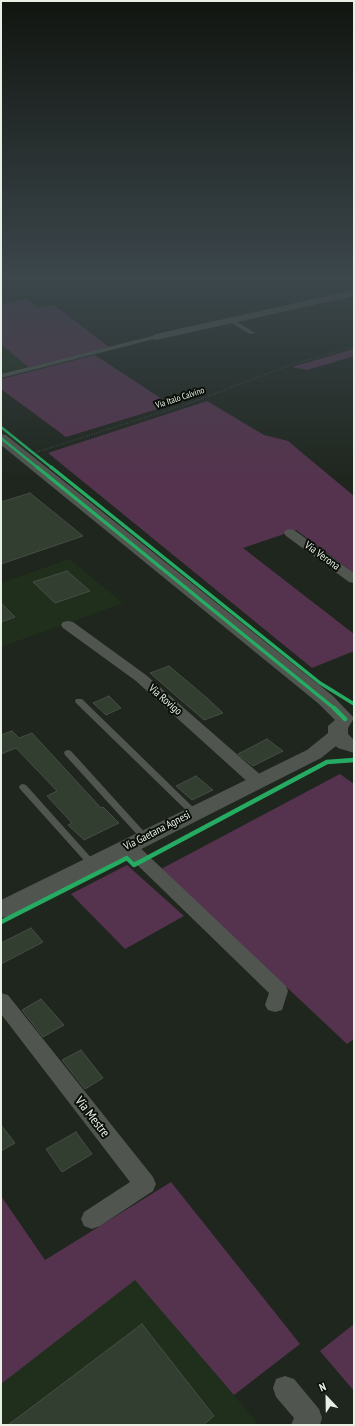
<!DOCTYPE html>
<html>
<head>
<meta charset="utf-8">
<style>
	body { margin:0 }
	#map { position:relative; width:355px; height:1426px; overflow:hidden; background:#1f261e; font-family:"PT Sans Narrow",sans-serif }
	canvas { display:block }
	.frame { position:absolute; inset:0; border:2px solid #e8f0e6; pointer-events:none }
	.north { position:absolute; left:307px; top:1378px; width:40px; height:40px; -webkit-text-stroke:3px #0a1009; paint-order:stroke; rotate:338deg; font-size:11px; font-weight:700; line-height:16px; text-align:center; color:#e8f0e6 }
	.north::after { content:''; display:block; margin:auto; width:14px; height:18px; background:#e8f0e6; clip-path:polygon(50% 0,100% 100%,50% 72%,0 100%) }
</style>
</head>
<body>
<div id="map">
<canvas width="355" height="1426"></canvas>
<div class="frame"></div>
<div class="north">N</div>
</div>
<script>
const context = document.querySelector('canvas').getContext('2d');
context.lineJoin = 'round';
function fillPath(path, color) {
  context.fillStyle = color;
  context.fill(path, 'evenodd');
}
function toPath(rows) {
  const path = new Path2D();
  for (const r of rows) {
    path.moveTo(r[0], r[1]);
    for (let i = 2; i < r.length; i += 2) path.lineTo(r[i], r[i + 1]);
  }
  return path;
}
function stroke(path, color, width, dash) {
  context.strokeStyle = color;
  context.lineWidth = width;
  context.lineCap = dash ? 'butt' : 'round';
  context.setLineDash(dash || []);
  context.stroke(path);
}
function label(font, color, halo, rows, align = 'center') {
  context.font = font + ' "PT Sans Narrow",sans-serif';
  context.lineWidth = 4;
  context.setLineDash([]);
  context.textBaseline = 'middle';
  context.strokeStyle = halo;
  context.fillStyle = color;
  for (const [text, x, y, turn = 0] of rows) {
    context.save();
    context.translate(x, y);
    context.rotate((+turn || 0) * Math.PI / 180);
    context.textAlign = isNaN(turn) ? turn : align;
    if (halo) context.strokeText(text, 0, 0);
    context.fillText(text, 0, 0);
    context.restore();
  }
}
fillPath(toPath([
	[1,344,28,367,1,373],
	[69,559,123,603,1,647,1,583],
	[135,1279,259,1425,1,1425,1,1384]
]), '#202f1c');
fillPath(toPath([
	[27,299,38,308,54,305,109,347,28,367,1,344,1,304],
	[354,349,354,356,307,370,292,367],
	[95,355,171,405,66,437,1,389,1,379],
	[207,401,264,435,288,441,354,496,354,573,296,530,243,548,354,634,354,651,312,668,48,453],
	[340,774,354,784,354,1039,347,1044,161,869],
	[127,865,184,916,125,949,71,894],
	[171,1182,300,1344,234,1395,135,1280,1,1384,1,1196,45,1260],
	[354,1324,354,1391,320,1351]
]), '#55334e');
const building = toPath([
	[30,493,83,536,1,564,1,502,30,493],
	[67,571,90,591,55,603,33,582,67,571],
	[1,603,15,617,1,622,1,603],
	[169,666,207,698,223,713,204,720,150,673,169,666],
	[109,696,121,708,106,715,93,703,109,696],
	[12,731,19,738,32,733,101,808,103,807,119,823,84,840,68,825,72,823,47,796,57,791,16,748,1,754,1,735,12,731],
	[267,739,283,751,253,766,238,754,267,739],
	[196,776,213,790,192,800,176,786,196,776],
	[31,928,43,942,1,964,1,943,31,928],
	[41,999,64,1025,43,1037,22,1010,41,999],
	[81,1050,103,1078,85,1089,62,1060,81,1050],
	[1,1125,15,1143,1,1151,1,1125],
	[76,1132,92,1154,62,1172,46,1149,76,1132],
	[142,1324,214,1416,203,1425,8,1425,142,1324]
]);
fillPath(building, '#323e30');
stroke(building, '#474d46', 1);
stroke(toPath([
	[37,452,190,403,290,365,354,347]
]), '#545953', 1.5, [0.5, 2]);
fillPath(toPath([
	[228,319,232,319,255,333,250,334,228,321,228,319],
	[156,335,159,337,158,338,1,378,1,374,156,335],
	[76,699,82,699,197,811,198,813,197,815,191,815,76,703,75,701,76,699],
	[68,750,71,751,148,836,149,838,148,840,142,840,65,755,64,753,65,751,68,750],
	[23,784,26,785,95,862,97,864,95,866,89,866,20,789,19,787,20,785,23,784]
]), '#50564f');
fillPath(toPath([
	[354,290,354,296,156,340,151,337,156,334,354,290],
	[290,529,294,530,354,573,354,583,349,582,286,536,284,533,286,530,290,529],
	[68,621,73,622,146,675,263,777,265,781,263,785,257,786,251,785,136,681,63,628,61,625,63,622,68,621],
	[128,840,134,842,286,986,288,991,282,1010,275,1012,268,1010,265,1005,269,993,122,850,120,846,122,842,128,840],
	[1,993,8,995,153,1177,156,1184,153,1191,100,1226,92,1229,84,1226,81,1219,84,1212,130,1182,1,1014,1,993],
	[285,1376,294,1379,319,1409,322,1418,320,1425,291,1425,294,1418,276,1397,273,1388,276,1379,285,1376]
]), '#50564f');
fillPath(toPath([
	[1,434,6,435,333,696,354,718,348,728,348,734,354,740,354,753,338,748,336,746,321,758,9,916,1,918,1,900,307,750,328,733,328,726,335,720,319,704,1,445,1,434]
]), '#50564f');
stroke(toPath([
	[1,427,52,468],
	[1,438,38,468]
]), '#26ab63', 2.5);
stroke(toPath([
	[37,467,335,709],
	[51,467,320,683,354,704]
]), '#26ab63', 3.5);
stroke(toPath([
	[334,708,345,719],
	[1,922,127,858,134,865,327,762,354,760]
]), '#26ab63', 4.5);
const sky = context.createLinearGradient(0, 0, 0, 481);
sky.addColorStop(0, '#111510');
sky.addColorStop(0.58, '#3c474c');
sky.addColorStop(1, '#3c474c00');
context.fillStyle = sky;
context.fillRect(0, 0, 355, 481);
label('9px', '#e8f0e6', '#0a1009', [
	["Via Italo Calvino",180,398,-18]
]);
label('11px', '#e8f0e6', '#0a1009', [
	["Via Verona",322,556,36],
	["Via Rovigo",165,700,41],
	["Via Gaetana Agnesi",157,831,-27]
]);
label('13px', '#e8f0e6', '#0a1009', [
	["Via Mestre",92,1117,52]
]);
</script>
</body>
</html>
